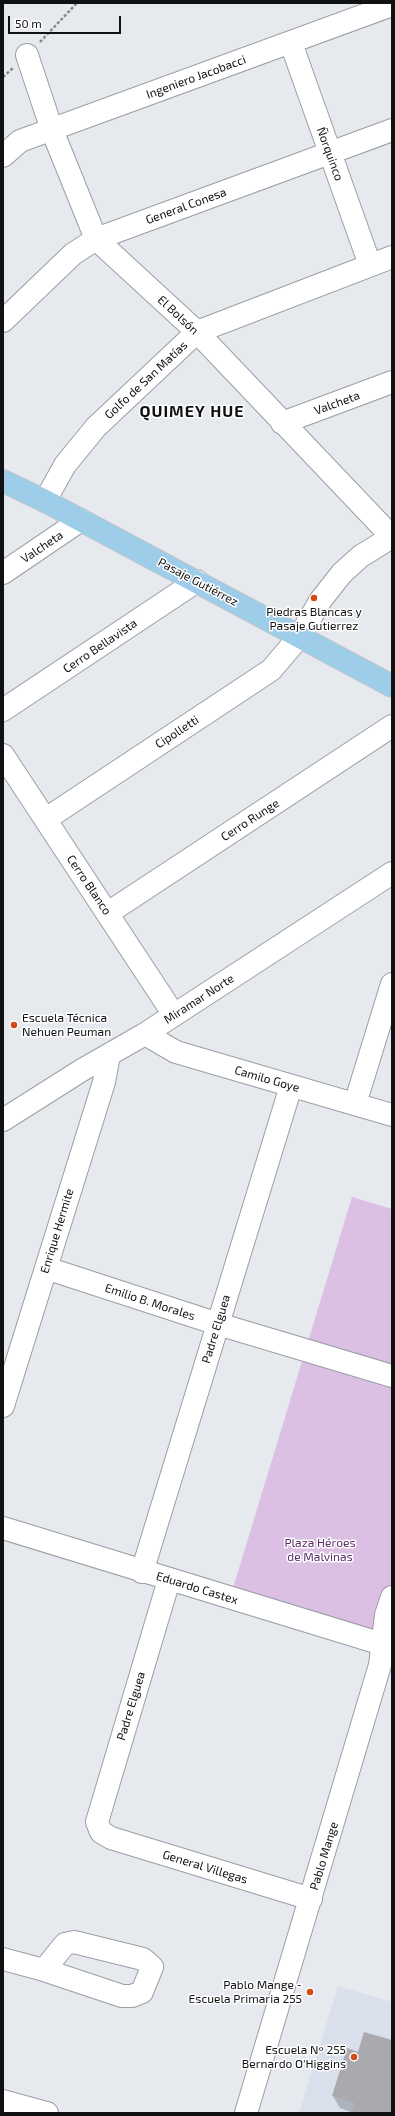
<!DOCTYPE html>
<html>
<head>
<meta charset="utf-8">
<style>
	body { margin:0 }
	#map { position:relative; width:395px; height:2116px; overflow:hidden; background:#e6e9ee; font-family:"Exo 2",sans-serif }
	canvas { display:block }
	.frame { position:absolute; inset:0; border:4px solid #101113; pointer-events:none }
	.scale { position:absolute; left:8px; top:16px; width:113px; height:18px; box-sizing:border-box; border:2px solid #101113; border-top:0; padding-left:5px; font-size:12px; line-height:14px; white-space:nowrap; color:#101113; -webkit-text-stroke:3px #fff; paint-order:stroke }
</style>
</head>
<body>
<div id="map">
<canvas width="395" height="2116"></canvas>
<div class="frame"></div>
<div class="scale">50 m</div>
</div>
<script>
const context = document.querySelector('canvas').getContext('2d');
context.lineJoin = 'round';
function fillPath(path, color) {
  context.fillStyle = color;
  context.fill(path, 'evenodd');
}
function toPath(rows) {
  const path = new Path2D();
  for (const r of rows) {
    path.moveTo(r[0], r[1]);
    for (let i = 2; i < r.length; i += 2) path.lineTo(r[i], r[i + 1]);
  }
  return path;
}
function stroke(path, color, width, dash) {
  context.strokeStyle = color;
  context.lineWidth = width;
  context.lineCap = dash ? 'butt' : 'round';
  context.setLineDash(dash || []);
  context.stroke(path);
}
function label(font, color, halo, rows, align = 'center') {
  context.font = font + ' "Exo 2",sans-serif';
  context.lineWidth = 3;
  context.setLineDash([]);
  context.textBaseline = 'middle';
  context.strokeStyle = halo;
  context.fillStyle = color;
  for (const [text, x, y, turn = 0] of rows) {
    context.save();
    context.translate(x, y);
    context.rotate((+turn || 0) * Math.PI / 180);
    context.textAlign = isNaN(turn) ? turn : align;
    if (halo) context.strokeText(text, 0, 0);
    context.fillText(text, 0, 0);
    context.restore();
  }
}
fillPath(toPath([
	[338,1986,392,2002,392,2113,299,2113]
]), '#d9dfeb');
fillPath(toPath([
	[352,1197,392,1209,392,1597,382,1645,230,1598]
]), '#dbc0e3');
fillPath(toPath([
	[392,2040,392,2113,353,2113,340,2108,333,2096,359,2053]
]), '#0003');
fillPath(toPath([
	[364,2032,392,2040,392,2113,352,2113,355,2103,332,2096,347,2048,358,2052]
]), '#aaa9ae');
const minor = toPath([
	[291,43,370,265],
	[27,55,52,130,96,239,197,332,392,537],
	[3,156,20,141,392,5],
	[3,321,73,254,96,239,392,130],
	[282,423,392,382],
	[45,501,65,465,96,427,197,332,392,257],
	[3,573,81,520],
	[3,710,197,581],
	[3,755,174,1015],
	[46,819,271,670,300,636,320,601,342,573,361,556,392,537],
	[108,913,392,726],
	[145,1034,176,1052,392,1115],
	[355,1104,392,984],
	[3,1120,82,1070,145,1034,392,873],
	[46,1268,218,1324,392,1376],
	[3,1406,104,1082,109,1055],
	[3,1528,392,1647],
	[142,1572,291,1086],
	[169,1580,97,1822,101,1832,111,1838,311,1899],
	[3,1959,44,1970,122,1996,132,1996,142,1992,152,1967,143,1959,74,1942,65,1944,44,1970],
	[3,2101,47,2113],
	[246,2113,380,1665,386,1615,392,1597]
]);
const major = toPath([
	[3,481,45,501,392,686]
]);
stroke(minor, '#9b9ea3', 24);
stroke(major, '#c6c6c6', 24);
stroke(toPath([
	[40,42,77,3],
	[3,77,13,68]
]), '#87898d', 2.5, [3, 2]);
stroke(minor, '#fff', 22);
stroke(major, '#9ecde9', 22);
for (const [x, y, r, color] of [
	[314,598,4,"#d34b1a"],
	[14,1025,4,"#d34b1a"],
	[310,1992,4,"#d34b1a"],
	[354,2057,4,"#d34b1a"]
]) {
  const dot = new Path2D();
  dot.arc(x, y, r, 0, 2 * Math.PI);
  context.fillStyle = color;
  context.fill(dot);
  stroke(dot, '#fff', 1.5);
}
label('12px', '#101113', '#fff', [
	["Ingeniero Jacobacci",196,77,-20],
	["Ñorquinco",330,154,70],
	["General Conesa",186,206,-20],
	["El Bolsón",178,315,43],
	["Golfo de San Matías",146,380,-43],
	["Valcheta",337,403,-20],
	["Valcheta",42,547,-34],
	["Pasaje Gutiérrez",198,582,28],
	["Cerro Bellavista",100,646,-34],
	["Cipolletti",177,732,-33],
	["Cerro Runge",250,820,-33],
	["Cerro Blanco",89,885,56],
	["Miramar Norte",199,999,-33],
	["Camilo Goye",267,1079,16],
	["Enrique Hermite",57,1231,-73],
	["Emilio B. Morales",150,1302,18],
	["Padre Elguea",216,1329,-73],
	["Eduardo Castex",197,1588,17],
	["Padre Elguea",131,1706,-73],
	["Pablo Mange",324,1856,-73],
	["General Villegas",205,1867,17]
]);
label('12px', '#101113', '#fff', [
	["Piedras Blancas y",314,612,"center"],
	["Pasaje Gutierrez",314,626,"center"],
	["Escuela Técnica",22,1018,"left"],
	["Nehuen Peuman",22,1032,"left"],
	["Pablo Mange -",302,1985],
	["Escuela Primaria 255",302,1999],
	["Escuela Nº 255",346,2050],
	["Bernardo O'Higgins",346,2064]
], 'right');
label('12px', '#5e306b', '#fff', [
	["Plaza Héroes",320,1543],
	["de Malvinas",320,1557]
]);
context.letterSpacing = '1px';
label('bold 16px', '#101113', '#fff', [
	["QUIMEY HUE",192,412]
]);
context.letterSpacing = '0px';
</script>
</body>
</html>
